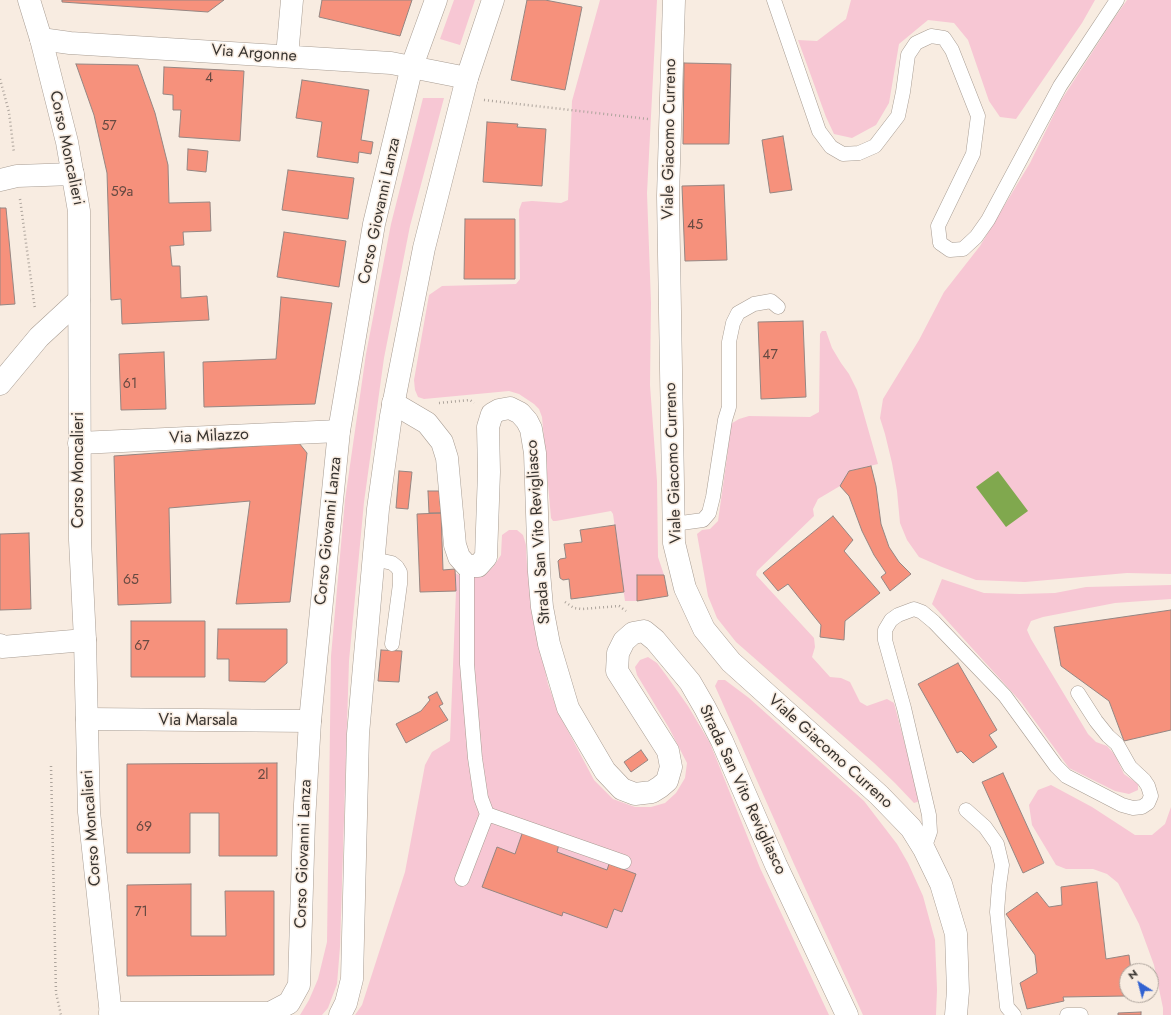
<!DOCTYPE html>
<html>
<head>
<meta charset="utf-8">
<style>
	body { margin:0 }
	#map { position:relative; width:1171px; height:1015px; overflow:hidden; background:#f8ece1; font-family:Jost,sans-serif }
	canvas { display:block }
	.north { position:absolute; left:1119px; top:963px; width:40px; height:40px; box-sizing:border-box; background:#f8ece1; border:1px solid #aba29a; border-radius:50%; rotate:324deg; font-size:11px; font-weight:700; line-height:16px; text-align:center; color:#37332f }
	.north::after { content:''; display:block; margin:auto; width:14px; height:18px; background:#3262d1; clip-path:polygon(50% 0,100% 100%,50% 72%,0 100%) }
</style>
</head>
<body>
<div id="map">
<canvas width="1171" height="1015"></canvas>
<div class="north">N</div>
</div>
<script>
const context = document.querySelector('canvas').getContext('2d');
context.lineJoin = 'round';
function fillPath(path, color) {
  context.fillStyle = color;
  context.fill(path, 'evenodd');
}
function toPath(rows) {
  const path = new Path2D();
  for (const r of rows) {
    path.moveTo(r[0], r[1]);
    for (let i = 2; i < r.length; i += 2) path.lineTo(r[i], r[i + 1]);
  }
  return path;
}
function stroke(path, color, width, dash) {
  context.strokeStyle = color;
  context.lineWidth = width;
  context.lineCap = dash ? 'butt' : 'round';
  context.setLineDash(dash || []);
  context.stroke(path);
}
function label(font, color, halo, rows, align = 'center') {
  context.font = font + ' Jost,sans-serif';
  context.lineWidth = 3;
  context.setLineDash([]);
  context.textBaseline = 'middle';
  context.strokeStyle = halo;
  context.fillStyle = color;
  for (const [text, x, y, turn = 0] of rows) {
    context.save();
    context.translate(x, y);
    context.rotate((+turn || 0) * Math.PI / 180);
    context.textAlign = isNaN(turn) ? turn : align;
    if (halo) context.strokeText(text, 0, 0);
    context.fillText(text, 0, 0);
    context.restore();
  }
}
fillPath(toPath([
	[454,0,475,0,460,45,440,39],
	[600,0,657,0,647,193,651,303,650,385,657,481,658,557,664,575,637,575,637,601,625,601,613,514,611,511,556,521,553,521,551,518,542,417,539,409,534,404,519,394,509,391,424,399,418,397,415,390,414,380,429,295,442,286,516,284,520,279,519,210,522,202,532,201,561,203,568,200,572,101],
	[851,0,1095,0,1082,23,1016,119,1000,117,989,101,968,40,954,23,928,20,899,44,889,103,876,125,852,138,834,134,826,117,798,40,817,41,846,19],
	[1127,0,1171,0,1171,574,1127,573,1025,582,976,580,942,567,919,557,907,540,900,523,897,491,892,463,885,434,880,418,883,399,919,340,944,292,980,246,1030,163,1060,102,1113,20],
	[423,98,444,98,410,226,384,358,364,502,349,661,340,947,337,984,328,1008,322,1015,300,1015,309,1000,318,979,327,942,331,656,345,500,366,354,391,224],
	[822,331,826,331,832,348,841,363,849,374,857,390,878,464,849,471,840,486,818,499,813,509,814,516,757,571,756,575,814,638,815,647,812,657,830,677,841,678,850,682,860,702,867,706,887,699,894,703,920,801,914,803,895,783,874,763,736,642,717,618,708,596,697,534,702,530,710,529,718,521,728,450,729,425,739,419,749,416,810,417,819,412,820,334],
	[509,530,517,530,523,535,526,545,527,565,536,628,548,684,558,712,594,780,613,799,635,807,651,807,665,803,676,793,685,778,687,763,669,728,637,675,635,667,640,660,648,657,657,663,666,675,688,706,710,743,760,868,829,1015,355,1015,362,1005,405,872,425,765,432,752,450,741,456,591,455,573,463,577,472,578,485,574,493,567,501,555,502,535],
	[942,579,984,593,1020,594,1055,593,1086,587,1171,585,1171,599,1115,603,1043,617,1031,621,1027,630,1031,639,1088,734,1096,742,1107,746,1115,755,1124,774,1138,784,1138,790,1129,794,1115,791,1069,768,1021,702,932,604],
	[718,680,725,680,749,698,864,801,897,844,908,863,923,896,935,940,937,990,936,1015,863,1015,794,864,715,686],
	[1051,785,1092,807,1135,835,1152,835,1165,824,1171,807,1171,1015,1163,1015,1163,1008,1154,965,1139,924,1118,883,1107,874,1093,869,1066,869,1056,865,1032,825,1029,805,1038,790]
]), '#f7c7d4');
fillPath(toPath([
	[998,471,1028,511,1006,527,976,487]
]), '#80a84e');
const building = toPath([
	[62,0,224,0,208,12,62,2,62,0],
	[322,0,412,0,400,36,319,17,322,0],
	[527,0,545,0,582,7,565,90,511,80,527,0],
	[684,63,731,64,729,144,683,144,684,63],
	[76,64,138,65,155,113,168,165,169,203,210,202,211,231,183,232,184,245,170,246,172,266,180,266,181,298,207,296,209,320,122,324,121,299,111,300,107,173,94,115,76,64],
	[164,67,244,71,240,141,179,137,181,110,173,110,173,95,163,94,164,67],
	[302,80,369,90,361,140,373,142,371,154,359,152,358,163,317,157,322,122,296,118,302,80],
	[487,122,518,124,517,127,546,129,542,186,483,182,487,122],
	[783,136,792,190,770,193,762,140,783,136],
	[188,149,208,151,206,172,187,170,188,149],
	[288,170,354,178,348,219,282,210,288,170],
	[724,185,727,260,685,261,682,186,724,185],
	[0,208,6,208,15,304,0,305,0,208],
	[465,219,515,219,515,279,464,279,465,219],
	[284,232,346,241,339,287,277,277,284,232],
	[281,297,332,303,315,404,204,407,203,362,276,359,281,297],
	[803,321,806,397,761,399,758,322,803,321],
	[164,352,166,409,121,410,119,354,164,352],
	[299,443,307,453,290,602,236,604,250,501,169,508,171,603,118,605,114,456,299,443],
	[871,466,876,486,881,524,889,547,899,562,911,574,890,591,881,577,886,573,874,555,862,531,849,496,840,486,849,471,871,466],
	[399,471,412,472,408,509,396,508,399,471],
	[428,491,439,491,441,513,429,513,428,491],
	[441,513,443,570,455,569,456,591,420,592,417,514,441,513],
	[833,516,853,540,844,551,880,593,845,621,844,640,820,637,821,625,788,584,778,591,763,573,833,516],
	[615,525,624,592,571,599,569,579,563,580,560,578,558,561,560,559,566,558,564,544,582,542,580,530,615,525],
	[29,533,31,609,0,610,0,534,29,533],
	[637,575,664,575,668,596,637,601,637,575],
	[1171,610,1171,730,1124,741,1109,701,1061,666,1054,627,1171,610],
	[131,621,205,621,205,677,131,677,131,621],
	[218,629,287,629,287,663,265,682,229,681,229,659,217,659,218,629],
	[381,650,402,651,399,682,378,681,381,650],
	[958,663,997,730,989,735,997,747,973,763,961,751,957,753,918,684,958,663],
	[437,692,443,704,439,706,448,720,406,743,396,724,421,711,430,700,428,697,437,692],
	[641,750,648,760,631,772,624,762,641,750],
	[277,763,277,856,219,856,219,813,190,813,190,853,127,853,127,764,277,763],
	[1003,773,1044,863,1023,873,982,782,1003,773],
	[523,831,559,844,557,852,607,870,609,864,636,874,622,912,614,909,607,928,563,912,562,916,482,887,497,847,515,854,523,831],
	[1097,882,1106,959,1129,955,1131,971,1127,971,1126,996,1063,997,1064,1001,1027,1009,1020,983,1037,973,1035,955,1006,914,1037,892,1049,907,1062,905,1061,887,1097,882],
	[191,884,191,936,226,936,225,891,274,891,274,975,127,976,127,885,191,884],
	[1141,1012,1141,1015,1118,1015,1118,1013,1141,1012]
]);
fillPath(building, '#f6917c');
stroke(building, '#958682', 1);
const service = toPath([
	[774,0,819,131,831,147,843,154,859,153,875,146,898,116,903,92,908,55,916,43,931,36,944,38,952,50,978,116,973,154,938,226,940,243,950,250,963,249,976,237,988,220,1060,86,1117,0],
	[674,524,703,520,709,513,713,497,725,420,729,407,729,342,733,323,738,313,754,304,771,301,778,307],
	[374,559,392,563,397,567,400,572,400,584,392,644],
	[966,810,985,827,997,844,1002,865,999,886,997,912,1007,1007,1014,1015],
	[487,814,624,862],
	[924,849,930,832,929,815,904,708,885,640,885,630,891,620,898,615,914,609,922,612,934,622,1005,696,1056,766,1066,776,1122,805,1133,808,1142,807,1148,803,1151,796,1148,786,1144,780,1130,767,1117,744,1108,736,1096,721,1078,693],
	[462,879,487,814,481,798,475,758,467,664,467,566],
	[1067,1015,1081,1015]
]);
const minor = toPath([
	[674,0,668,196,674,543,685,588,704,629,731,662,879,795,911,828,924,849,941,884,956,934,958,991,956,1015],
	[41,39,70,43,391,63,467,78],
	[287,56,292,0],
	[0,180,17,176,73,174],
	[0,384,39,337,79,300],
	[393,403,427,423,442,442,447,458,455,545,459,557,467,566,478,566,486,557,489,472,488,427,492,414,499,410,510,408,520,413,527,421,531,429,535,453,539,572,542,607,549,644,568,708,605,771,622,789,635,794,652,792,660,787,667,781,671,767,668,751,617,671,618,653,624,641,633,633,644,631,655,640,690,682,705,708,722,741,776,865,847,1015],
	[79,443,339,431],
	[0,645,2,647,85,640],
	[87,719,310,721]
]);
const tertiary = toPath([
	[110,1013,270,1013,289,1003,299,985,304,821,310,721,339,431,374,224,412,66,436,0],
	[340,1015,346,1003,352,979,358,734,378,509,391,416,424,248,467,78,493,0]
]);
const secondary = toPath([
	[29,0,41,39,67,142,79,211,80,540,85,640,89,812,111,1015]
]);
stroke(service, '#a89d93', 15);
stroke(minor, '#a89d93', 23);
stroke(tertiary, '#a89d93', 23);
stroke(secondary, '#a89d93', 23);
stroke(toPath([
	[0,79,9,112,14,153],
	[484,100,648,119],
	[20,199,35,309],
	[439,403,470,400,474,403],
	[565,602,574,608,582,609,619,606,626,611],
	[51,766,56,993,61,1015]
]), '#ada49c', 2.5, [1, 3]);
stroke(service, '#fff', 14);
stroke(minor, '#fff', 22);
stroke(tertiary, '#fff', 22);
stroke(secondary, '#fff', 22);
label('14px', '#674a42', null, [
	["4",209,79],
	["57",109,127],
	["59a",122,193],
	["45",695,226],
	["47",770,356],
	["61",130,385],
	["65",131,581],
	["67",142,647],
	["2l",263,776],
	["69",144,828],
	["71",141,913]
]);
label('16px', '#37332f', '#f8ece1', [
	["Via Argonne",254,54,4],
	["Viale Giacomo Curreno",670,139,-89],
	["Corso Moncalieri",66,148,78],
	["Corso Giovanni Lanza",380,211,-78],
	["Via Milazzo",209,437,-3],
	["Viale Giacomo Curreno",674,463,-92],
	["Corso Moncalieri",79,470,-90],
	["Corso Giovanni Lanza",329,531,-84],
	["Strada San Vito Revigliasco",539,532,-94],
	["Via Marsala",198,721],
	["Viale Giacomo Curreno",830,752,42],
	["Strada San Vito Revigliasco",742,790,65],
	["Corso Moncalieri",92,828,-94],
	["Corso Giovanni Lanza",304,854,-88]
]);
</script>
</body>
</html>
